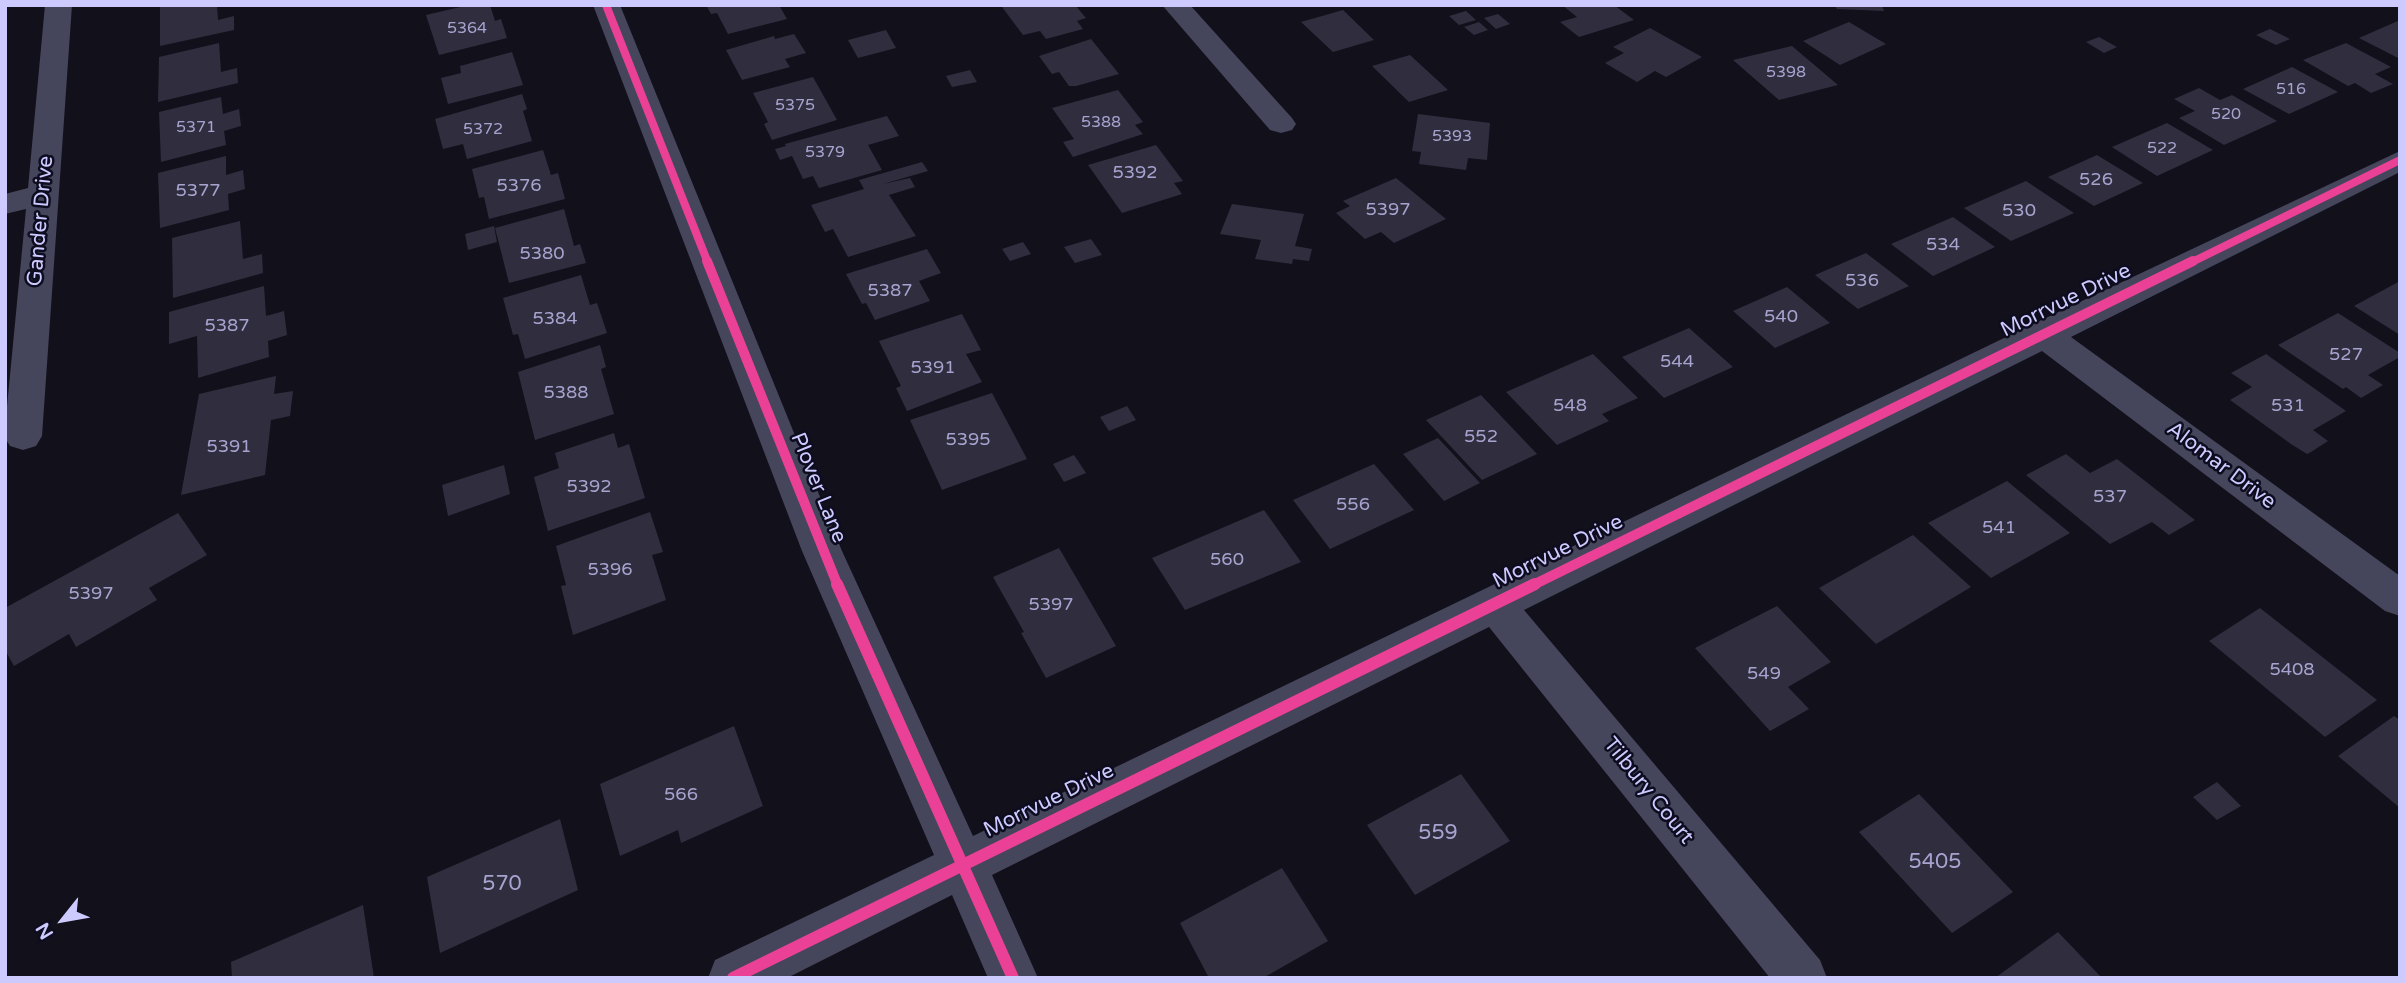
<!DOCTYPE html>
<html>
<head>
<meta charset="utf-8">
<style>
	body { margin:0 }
	#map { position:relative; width:2405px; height:983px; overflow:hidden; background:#12101b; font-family:"Varela Round",sans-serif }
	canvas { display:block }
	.frame { position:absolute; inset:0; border:7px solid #cdcaff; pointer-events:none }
	.north { position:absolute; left:28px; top:885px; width:70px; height:70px; -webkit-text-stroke:5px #0e0c1f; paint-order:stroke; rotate:239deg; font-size:19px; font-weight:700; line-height:28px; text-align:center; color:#cdcaff }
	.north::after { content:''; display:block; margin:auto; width:24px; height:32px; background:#cdcaff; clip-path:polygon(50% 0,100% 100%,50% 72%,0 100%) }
</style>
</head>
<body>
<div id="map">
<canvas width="2405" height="983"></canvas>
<div class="frame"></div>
<div class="north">N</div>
</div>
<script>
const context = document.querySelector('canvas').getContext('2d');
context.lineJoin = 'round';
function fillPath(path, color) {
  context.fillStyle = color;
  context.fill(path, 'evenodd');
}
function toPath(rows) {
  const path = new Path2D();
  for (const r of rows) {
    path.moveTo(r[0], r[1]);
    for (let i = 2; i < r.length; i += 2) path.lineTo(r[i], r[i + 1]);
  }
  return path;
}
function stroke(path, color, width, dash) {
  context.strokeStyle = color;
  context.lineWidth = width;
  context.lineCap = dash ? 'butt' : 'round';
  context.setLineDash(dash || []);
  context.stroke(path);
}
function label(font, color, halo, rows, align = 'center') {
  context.font = font + ' "Varela Round",sans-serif';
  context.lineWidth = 5;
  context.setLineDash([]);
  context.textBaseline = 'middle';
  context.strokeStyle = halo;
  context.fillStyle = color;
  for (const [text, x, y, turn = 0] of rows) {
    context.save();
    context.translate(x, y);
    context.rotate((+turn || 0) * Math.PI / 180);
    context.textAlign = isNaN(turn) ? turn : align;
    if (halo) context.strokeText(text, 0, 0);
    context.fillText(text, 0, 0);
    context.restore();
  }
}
fillPath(toPath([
	[217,5,218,20,234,16,234,30,160,46,160,6],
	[469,5,490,5,495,21,501,19,507,38,439,55,426,15],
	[706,5,779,5,787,19,728,34,717,13,711,14],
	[1010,5,1075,5,1086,18,1077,21,1083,29,1046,39,1040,31,1023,35,1002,7],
	[1562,5,1614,5,1634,20,1579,37,1560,22,1577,17],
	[1835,5,1882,5,1884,11,1837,9],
	[1343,10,1374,40,1333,52,1301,22],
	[1466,11,1476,20,1459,25,1449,16],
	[1498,14,1510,24,1496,29,1484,18],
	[2400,20,2400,59,2359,38],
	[1479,22,1488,30,1474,35,1464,27],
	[1849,22,1886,44,1840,65,1803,41],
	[1650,28,1702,57,1666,77,1655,71,1637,82,1605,63,1624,53,1613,47],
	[2270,29,2290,39,2276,45,2256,35],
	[886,30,896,48,858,58,848,40],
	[794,34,806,53,785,59,790,67,742,80,726,50,774,36,775,39],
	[2099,37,2117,47,2104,53,2086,42],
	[1091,39,1119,74,1076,86,1069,86,1059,72,1052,74,1039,56],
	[219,43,221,72,237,68,238,83,158,102,159,57],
	[2346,43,2391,67,2375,74,2393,84,2371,93,2355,83,2348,86,2303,60],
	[1792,46,1838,85,1779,100,1733,60],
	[512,52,523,85,448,104,441,78,461,73,460,66],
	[1410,55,1448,90,1409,102,1372,66],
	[2292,67,2338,92,2289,114,2243,89],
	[970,70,977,82,952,87,946,76],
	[813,77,837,120,772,140,764,124,768,122,753,93],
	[2199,88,2220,100,2232,95,2277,121,2224,145,2179,118,2195,111,2174,99],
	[1118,90,1143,122,1135,125,1143,134,1073,157,1063,142,1074,139,1052,108],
	[522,94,527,109,523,111,532,141,467,159,463,144,443,149,435,119],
	[221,97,223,114,239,109,241,126,224,131,226,145,161,162,159,112],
	[1418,114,1490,123,1487,160,1468,158,1466,170,1419,164,1421,152,1412,151],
	[887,116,899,136,868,145,882,170,819,188,813,176,803,179,792,156,780,160,775,149,786,146,785,144],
	[2167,123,2213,150,2157,176,2112,147],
	[1156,145,1183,181,1174,183,1182,194,1122,213,1088,165],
	[543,150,551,175,558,173,565,199,489,219,484,197,479,198,472,169],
	[2097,155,2143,183,2094,206,2048,177],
	[226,156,226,175,243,170,245,189,228,194,229,210,160,228,158,173],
	[922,162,928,171,883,184,910,178,915,187,889,195,916,236,848,257,833,229,825,232,811,205,864,189,859,180],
	[1396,178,1446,219,1394,243,1381,232,1365,239,1336,213,1350,206,1343,201],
	[2026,181,2074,213,2011,241,1964,208],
	[1232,204,1304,214,1295,246,1312,249,1309,261,1293,259,1292,264,1255,259,1261,240,1220,234],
	[564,209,574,246,580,244,586,263,509,283,495,228],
	[1953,217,1995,247,1933,276,1891,244],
	[240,221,243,259,262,254,263,273,173,298,172,238],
	[494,226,497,242,468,250,465,234],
	[1091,239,1102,255,1075,263,1064,247],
	[1023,242,1031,254,1010,261,1002,249],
	[927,249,941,273,919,281,930,301,875,320,866,303,862,304,846,274],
	[1866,253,1909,286,1858,309,1815,275],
	[581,275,590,305,597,303,607,333,525,359,518,334,513,335,503,298],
	[2400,281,2400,335,2354,306],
	[264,286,266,316,284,311,287,335,268,341,269,357,198,378,197,336,169,344,169,312],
	[1787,287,1830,323,1775,348,1733,311],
	[2338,313,2400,353,2400,357,2368,375,2383,385,2361,398,2346,387,2343,389,2278,345],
	[962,314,981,350,966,354,982,382,907,411,896,388,901,386,879,341],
	[1689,328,1733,367,1664,398,1622,357],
	[600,345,606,367,601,369,614,414,535,440,518,372],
	[1593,354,1638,398,1602,414,1609,421,1557,445,1506,392],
	[2266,354,2346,411,2313,430,2328,441,2311,452,2307,454,2291,444,2230,400,2252,387,2231,373],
	[276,376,274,394,293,391,290,416,271,420,265,475,181,495,199,394],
	[992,393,1027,459,942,490,910,420],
	[1481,395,1537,454,1482,480,1426,420],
	[1127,406,1136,420,1109,431,1100,417],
	[614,433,618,448,629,444,645,498,548,531,534,477,559,468,555,453],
	[1438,438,1480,483,1444,501,1403,454],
	[2066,454,2090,473,2117,459,2195,520,2169,535,2152,522,2110,544,2026,475],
	[1074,455,1086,473,1064,482,1053,464],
	[1374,464,1414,510,1330,549,1293,500],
	[504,465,510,494,448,516,442,485],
	[2007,481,2070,533,1991,578,1928,523],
	[1264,510,1301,562,1185,610,1152,558],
	[650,512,663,552,652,555,666,600,573,635,561,586,566,585,556,546],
	[178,513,207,555,149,588,157,600,76,647,69,634,14,666,5,650,5,608],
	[1913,535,1971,587,1876,644,1819,588],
	[1059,548,1116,646,1046,678,1021,633,1024,632,993,577],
	[1777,606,1831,662,1788,687,1809,709,1770,731,1695,648],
	[2260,608,2377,700,2325,737,2209,641],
	[2394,716,2400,720,2400,808,2338,756],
	[734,726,763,806,681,843,678,830,620,856,600,784],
	[1461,774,1510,841,1415,895,1367,825],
	[2217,782,2241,806,2217,820,2193,797],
	[1919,794,2013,892,1952,933,1859,832],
	[560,819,578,890,440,953,427,877],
	[1282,868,1328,941,1263,978,1209,978,1180,923],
	[363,905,374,978,232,978,231,962],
	[2058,932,2102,978,1995,978]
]), '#302d3e');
fillPath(toPath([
	[45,5,72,5,42,436,36,446,23,450,10,446,5,438,5,427,26,209,5,214,5,194,28,188,45,5],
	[593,5,620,5,842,551,973,836,2031,325,2400,151,2400,172,2071,337,2400,576,2400,616,2385,611,2042,351,1524,610,1820,960,1827,978,1770,978,1489,627,992,875,1038,978,988,978,952,895,787,978,708,978,715,960,934,855,802,551,593,5],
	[1162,5,1190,5,1292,118,1296,124,1292,130,1281,133,1270,130,1162,5]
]), '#45455b');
stroke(toPath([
	[606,5,708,263],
	[2190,263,2400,160]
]), '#ea4096', 8);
stroke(toPath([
	[707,261,838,586],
	[1531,586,2193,261]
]), '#ea4096', 10);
stroke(toPath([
	[837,584,1013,978],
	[733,978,1535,584]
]), '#ea4096', 12);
label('16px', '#a6a3cf', null, [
	["5364",467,29],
	["5398",1786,73],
	["516",2291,90],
	["5375",795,106],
	["520",2226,115],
	["5388",1101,123],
	["5371",196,128],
	["5372",483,130],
	["5393",1452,137],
	["522",2162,149],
	["5379",825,153]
]);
label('18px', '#a6a3cf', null, [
	["5392",1135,173],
	["526",2096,180],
	["5376",519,186],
	["5377",198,191],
	["5397",1388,210],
	["530",2019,211],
	["534",1943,245],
	["5380",542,254],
	["536",1862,281],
	["5387",890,291],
	["540",1781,317],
	["5384",555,319],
	["5387",227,326],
	["527",2346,355],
	["544",1677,362],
	["5391",933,368],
	["5388",566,393],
	["548",1570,406],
	["531",2288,406],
	["552",1481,437],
	["5395",968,440],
	["5391",229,447],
	["5392",589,487],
	["537",2110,497],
	["556",1353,505],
	["541",1999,528],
	["560",1227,560],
	["5396",610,570],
	["5397",91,594],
	["5397",1051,605],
	["5408",2292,670],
	["549",1764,674],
	["566",681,795]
]);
label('21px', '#cdcaff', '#0e0c1f', [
	["Gander Drive",41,221,-85],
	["Morrvue Drive",2066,301,-26],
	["Alomar Drive",2221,466,37],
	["Plover Lane",818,488,68],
	["Morrvue Drive",1558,552,-26],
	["Tilbury Court",1648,791,51],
	["Morrvue Drive",1049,801,-26]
]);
label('21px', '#a6a3cf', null, [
	["559",1438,833],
	["5405",1935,862],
	["570",502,884]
]);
</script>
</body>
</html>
